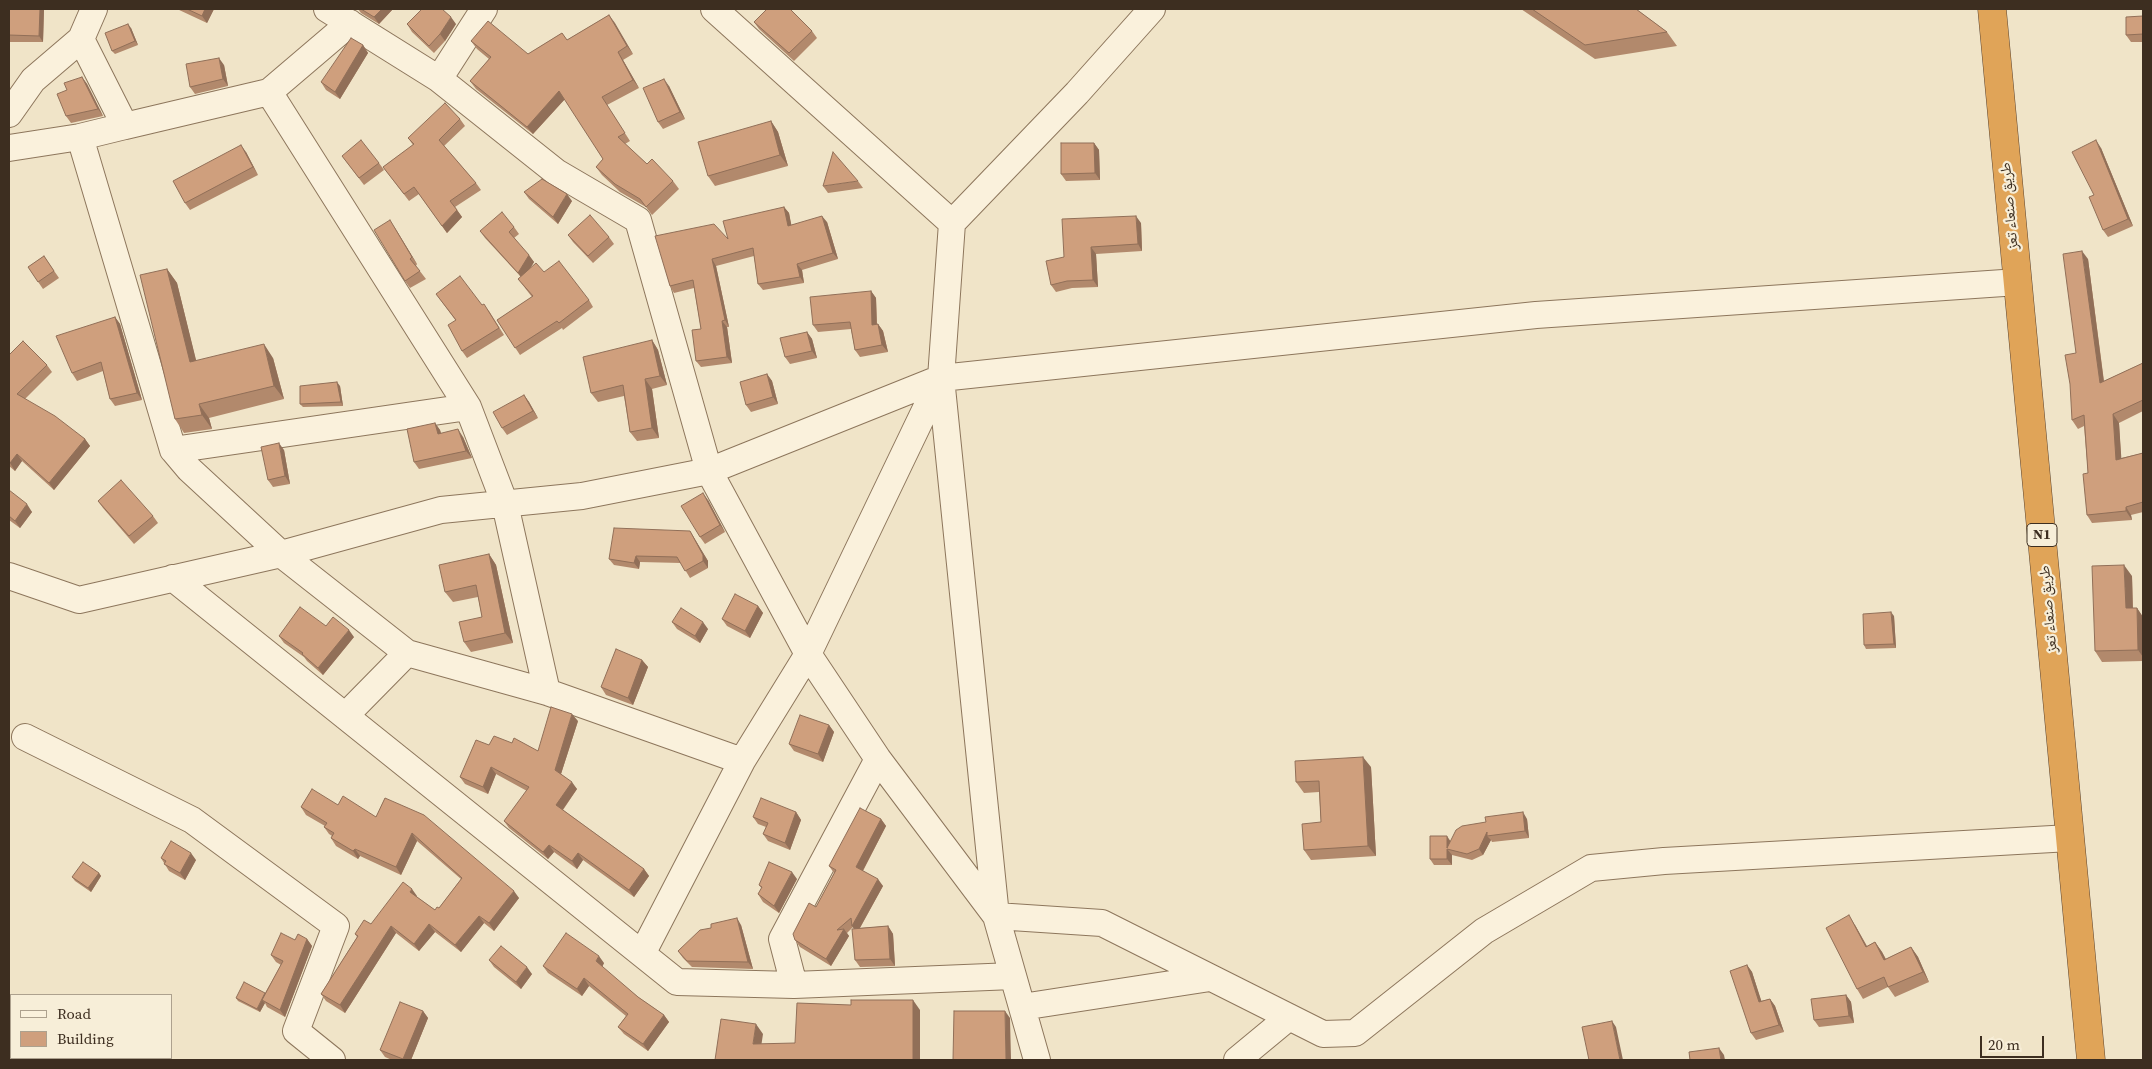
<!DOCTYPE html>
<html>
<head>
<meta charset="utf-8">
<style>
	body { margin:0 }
	#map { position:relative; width:2152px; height:1069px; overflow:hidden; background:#f0e4c8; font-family:"Source Serif 4",serif }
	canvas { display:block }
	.frame { position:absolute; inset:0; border:10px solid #3d2e20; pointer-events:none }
	.legend { position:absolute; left:10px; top:994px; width:162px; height:65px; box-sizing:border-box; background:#f7eed8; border:1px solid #ada18e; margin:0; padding:6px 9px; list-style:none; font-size:15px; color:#3d2e20 }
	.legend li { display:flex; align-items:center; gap:10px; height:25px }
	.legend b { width:25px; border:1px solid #ada18e }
	.scale { position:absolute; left:1980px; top:1036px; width:64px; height:22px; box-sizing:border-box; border:2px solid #3d2e20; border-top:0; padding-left:6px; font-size:15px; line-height:18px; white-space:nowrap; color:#3d2e20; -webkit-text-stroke:4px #f7eed8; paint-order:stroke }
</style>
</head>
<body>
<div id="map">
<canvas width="2152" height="1069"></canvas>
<div class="frame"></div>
<ul class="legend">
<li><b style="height:6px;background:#faf1dc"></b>Road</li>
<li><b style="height:14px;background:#cf9f7d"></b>Building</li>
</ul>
<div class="scale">20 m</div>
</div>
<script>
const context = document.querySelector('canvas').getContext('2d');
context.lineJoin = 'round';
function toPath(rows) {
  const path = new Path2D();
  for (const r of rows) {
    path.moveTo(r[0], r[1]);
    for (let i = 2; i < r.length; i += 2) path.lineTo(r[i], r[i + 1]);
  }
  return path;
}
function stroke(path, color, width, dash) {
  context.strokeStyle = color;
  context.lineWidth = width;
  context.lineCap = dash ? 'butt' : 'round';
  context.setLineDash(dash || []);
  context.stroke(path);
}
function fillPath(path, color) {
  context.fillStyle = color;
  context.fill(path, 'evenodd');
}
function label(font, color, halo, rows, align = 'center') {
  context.font = font + ' "Source Serif 4","Noto Naskh Arabic",serif';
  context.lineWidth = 4.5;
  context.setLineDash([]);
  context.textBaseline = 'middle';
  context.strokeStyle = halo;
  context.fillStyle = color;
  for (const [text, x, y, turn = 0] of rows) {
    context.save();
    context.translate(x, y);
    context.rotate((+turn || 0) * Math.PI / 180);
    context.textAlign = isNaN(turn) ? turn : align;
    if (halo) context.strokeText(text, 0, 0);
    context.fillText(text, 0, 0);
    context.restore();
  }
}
const minor = toPath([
	[327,9,439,79,556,172,638,220,709,471,808,654,878,759,996,916,1037,1060],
	[714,9,952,223,1077,93,1152,9],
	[350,23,269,92,468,407,505,504,547,692],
	[439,79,484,9],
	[9,114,33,80,81,39,94,9],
	[125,126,269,92],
	[80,137,125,126,81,39],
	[9,148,80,137,173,450,189,469,281,554,407,653,547,692,742,761],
	[952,223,941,378,996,916,1102,923,1323,1034,1355,1033,1484,931,1591,868,1664,861,2070,838],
	[173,450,468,407],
	[9,576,79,600,281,554,441,510,582,496,709,471,941,378,1536,315,2018,282],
	[173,578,677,982,794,985,1013,976],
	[345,716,407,653],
	[25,737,192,820,336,926,296,1031,332,1060],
	[642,954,742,761,808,654,940,379],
	[794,985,782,939,878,759],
	[1022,1007,1210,978],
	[1237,1060,1289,1017]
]);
const highway = toPath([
	[1992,9,2091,1060]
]);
stroke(minor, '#8d765c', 28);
stroke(highway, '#5b4430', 29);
stroke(minor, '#faf1dc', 26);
stroke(highway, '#e0a458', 28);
fillPath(toPath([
	[9,9,44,9,43,42,9,42],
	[177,9,214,9,207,23],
	[358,9,393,9,379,24,361,13],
	[1521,9,1636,9,1667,32,1677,46,1595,59],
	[609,15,633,54,623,60,639,88,607,105,630,141,625,144,647,164,673,181,679,189,652,215,646,207,620,192,602,175,596,167,603,159,565,99,533,134,476,89,470,81,489,59,477,49,471,41,528,54,562,33,567,40],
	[2143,16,2143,42,2131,42,2126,35],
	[754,22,812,31,817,38,794,61,759,29],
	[407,24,456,24,445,41,434,53,412,32],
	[131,28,138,45,115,54,112,51],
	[363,45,368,53,340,99,326,90,321,82],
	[224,65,228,86,195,94,190,87],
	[82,77,87,84,103,116,71,123,66,116,67,90],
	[669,86,685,119,663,129,658,122],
	[460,119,465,126,444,146,476,183,481,190,455,207,462,217,447,233,419,194,409,201,383,167,413,145,408,138],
	[771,121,778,132,788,166,715,186,708,176],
	[1094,143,1099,150,1100,180,1066,181,1061,174],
	[2101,148,2133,226,2108,237,2103,230,2094,195],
	[246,152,258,175,190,210,185,203],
	[342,156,379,163,384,170,364,185],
	[858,181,863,188,828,193,823,186],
	[524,192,572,201,558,224,529,199],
	[784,207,789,213,791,225,827,222,838,259,802,270,804,283,763,290,758,284,754,256,716,266,729,327,727,327,732,363,701,367,696,361,701,329,694,288,674,293,670,286,728,239],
	[1141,223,1142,251,1096,254,1098,287,1072,288,1056,292,1051,285,1064,257],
	[514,227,519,234,514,238,534,262,530,269,544,272,589,300,593,307,563,330,562,328,520,355,497,320,532,297,518,279,521,277,485,238,480,231],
	[395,228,417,264,416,266,426,279,410,288,405,281],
	[568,235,609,237,614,244,593,263,573,242],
	[44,256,59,278,43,289,28,267],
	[2088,259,2104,381,2143,363,2143,411,2119,423,2121,458,2143,453,2143,512,2131,515,2132,520,2092,523,2087,515,2088,473,2084,426,2078,429,2072,420,2076,353],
	[167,269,177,283,196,361,273,358,284,399,209,418,212,429,184,433,175,419],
	[871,291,876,298,877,324,878,324,883,331,888,352,860,357,855,350,851,329,818,332,813,325],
	[436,294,482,305,489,311,504,335,467,358,462,351,456,321],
	[115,317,120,324,142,400,115,406,110,399,103,371,77,381,72,373],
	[807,332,812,339,817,358,790,364,785,357],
	[652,340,658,350,667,385,652,389,659,438,637,441,630,432,624,396,598,402,591,393],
	[9,355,47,365,52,372,25,399,85,439,90,446,54,490,22,461,15,471,9,466],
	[767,374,772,381,778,404,751,412,746,405],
	[340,386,343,406,303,407,300,404],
	[524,395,529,402,538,418,507,435,502,428],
	[435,423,440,430,441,433,463,437,472,458,419,469,414,462],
	[284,450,290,484,273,487,268,480],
	[9,490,32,512,20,528,9,520],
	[708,500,725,532,705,544,700,537],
	[98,501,153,516,158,523,134,544,103,508],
	[690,531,708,561,708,568,690,578,681,563,640,562,639,569,614,565,609,559],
	[489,554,496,565,513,643,471,652,464,642,482,617,478,597,453,602,445,592],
	[2132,576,2133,608,2137,608,2143,617,2143,661,2102,662,2095,651],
	[758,606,763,613,750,638,727,626,722,619],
	[1894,616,1896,648,1866,649,1864,645],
	[672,622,708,629,700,643,677,629],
	[279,636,354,637,323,675,307,661,304,657,284,643],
	[642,660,648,667,633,705,606,695,601,687],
	[578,721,561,774,577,789,563,810,644,869,649,876,634,897,583,860,577,869,554,852,548,859,509,828,504,821,527,791,496,774,488,794,465,784,460,777,489,745,512,743,538,751],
	[829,725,834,732,823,762,794,751,789,744],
	[1371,767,1376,856,1311,860,1304,850,1321,822,1319,792,1304,793,1296,782],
	[385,798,519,898,494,931,484,923,461,952,435,932,419,951,396,933,345,1013,326,1001,321,994,357,937,355,934,417,896,417,897,435,910,439,908,461,879,417,841,401,875,360,856,358,859,336,846,331,838,332,836,329,834,324,827,325,826,306,815,301,807,338,805,376,817],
	[796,812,801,820,790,850,768,841,763,834,766,827,758,824,753,817],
	[881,819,886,826,863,871,883,886,860,928,888,926,893,934,895,966,860,967,855,960,854,929,853,927,847,933,849,936,831,966,800,947,795,940,816,907,834,873,829,866],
	[1527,819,1529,838,1492,842,1491,840,1483,855,1472,860,1452,855,1452,865,1434,865,1430,859,1451,841],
	[161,858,196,860,185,880,169,871],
	[99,873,101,876,91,892,75,881,72,877],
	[797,879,779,913,763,902,758,894,762,889,759,885],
	[741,925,753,969,692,967,683,958,678,951,711,928],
	[1855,925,1867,946,1875,942,1882,952,1886,959,1911,947,1918,957,1929,982,1895,997,1888,987,1863,999,1857,989],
	[307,939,312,946,285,1017,267,1007,265,1003,260,1012,238,1001,236,998,265,993,281,965,276,962,271,955,295,940],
	[489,960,532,974,521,989,494,967],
	[604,963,602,967,638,997,664,1015,669,1022,648,1051,624,1034,618,1027,626,1016,589,986,582,996,548,973,543,966],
	[1747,965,1752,972,1761,1001,1770,999,1775,1006,1784,1032,1756,1040,1751,1033],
	[1846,995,1851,1002,1854,1023,1819,1027,1814,1020],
	[423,1011,428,1018,411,1060,392,1060,385,1057,380,1050]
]), '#b2896c');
fillPath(toPath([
	[40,9,44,9,43,42,39,36],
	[205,9,214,9,207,23,202,16],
	[382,9,393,9,379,24,374,17],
	[609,15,615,23,633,54,627,46],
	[451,17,456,24,445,41,440,34],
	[128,24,131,28,138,45,135,41],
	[363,45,368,53,340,99,335,92],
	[618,52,623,60,639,88,633,80],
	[219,58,224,65,228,86,223,79],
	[82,77,87,84,103,116,98,109],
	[664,79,669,86,685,119,680,112],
	[559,91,565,99,533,134,527,127],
	[771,121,778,132,788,166,780,155],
	[2096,140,2101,148,2133,226,2128,219],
	[1094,143,1099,150,1100,180,1095,173],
	[241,145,246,152,258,175,253,167],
	[567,194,572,201,558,224,553,217],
	[784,207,789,213,793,233,788,226],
	[457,210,462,217,447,233,442,226],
	[822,216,827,222,838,259,833,253],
	[1136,216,1141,223,1142,251,1138,244],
	[390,220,395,228,417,264,412,257],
	[1091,247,1096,254,1098,287,1093,280],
	[2082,251,2088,259,2105,391,2100,383],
	[529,255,534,262,523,280,518,273],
	[712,259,716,266,729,327,725,320],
	[797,264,802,270,804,283,800,277],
	[167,269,177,283,200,376,190,362],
	[871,291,876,298,877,332,872,325],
	[115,317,120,324,142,400,137,393],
	[722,321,727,327,732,363,727,357],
	[878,324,883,331,888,352,882,345],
	[807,332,812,339,817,358,812,351],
	[652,340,658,350,667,385,660,376],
	[264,344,273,358,284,399,274,386],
	[767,374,772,381,778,404,773,397],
	[645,379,652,389,659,438,652,428],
	[337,382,340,386,343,406,341,402],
	[524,395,529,402,538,418,533,411],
	[199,404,209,418,212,429,202,415],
	[2113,414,2119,423,2122,468,2116,460],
	[435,423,440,430,443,441,438,434],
	[458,429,463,437,472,458,466,451],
	[85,439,90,446,54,490,49,483],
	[279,443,284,450,290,484,285,476],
	[17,454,22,461,15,471,10,463],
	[703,493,708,500,725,532,720,525],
	[27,504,32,512,20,528,15,521],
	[2126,507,2131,515,2132,520,2126,511],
	[690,531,708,561,708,568,703,561],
	[489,554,496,565,513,643,505,633],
	[636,556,640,562,639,569,634,563],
	[2124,565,2132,576,2133,619,2126,608],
	[758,606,763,613,750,638,745,631],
	[2137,608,2143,617,2143,657,2138,650],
	[1891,612,1894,616,1896,648,1894,644],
	[703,622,708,629,700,643,695,636],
	[349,630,354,637,323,675,318,668],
	[642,660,648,667,633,705,628,698],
	[572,714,578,721,560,777,555,770],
	[829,725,834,732,823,762,818,754],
	[1363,757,1371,767,1376,856,1368,846],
	[491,767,496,774,488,794,483,787],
	[572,782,577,789,561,812,556,805],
	[796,812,801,820,790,850,785,843],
	[1523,812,1527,819,1529,838,1525,831],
	[881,819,886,826,861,874,856,867],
	[1487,832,1487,836,1491,840,1483,855,1479,849],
	[412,833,417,841,401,875,396,867],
	[1447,836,1451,842,1447,848],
	[549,845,554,852,548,859,543,852],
	[355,849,360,856,358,859,353,851],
	[1447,849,1452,855,1452,865,1447,859],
	[191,853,196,860,185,880,180,873],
	[578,853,583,860,577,869,572,861],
	[644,869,649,876,634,897,629,890],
	[792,872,797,879,779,913,774,906],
	[99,873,101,876,91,892,88,888],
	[878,879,883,886,857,933,852,926],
	[412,889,417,896,416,899,410,892],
	[514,891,519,898,494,931,489,923],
	[1849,915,1855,925,1872,956,1866,947],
	[479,916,484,923,461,952,455,945],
	[737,918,741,925,753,969,748,962],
	[429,924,435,932,419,951,414,944],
	[391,926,396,933,345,1013,340,1005],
	[888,926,893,934,895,966,890,959],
	[844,929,849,936,831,966,826,959],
	[307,939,312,946,285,1017,280,1010],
	[1875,942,1882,952,1891,970,1884,960],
	[1911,947,1918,957,1929,982,1923,972],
	[599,956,604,963,601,969,596,961],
	[1747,965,1752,972,1764,1009,1759,1002],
	[527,967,532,974,521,989,516,982],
	[584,978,589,986,582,996,577,989],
	[1846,995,1851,1002,1854,1023,1849,1016],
	[1770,999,1775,1006,1784,1032,1779,1025],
	[262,1000,265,1003,260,1012,257,1009],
	[913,1000,920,1010,920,1060,913,1060],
	[423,1011,428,1018,411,1060,404,1060,403,1059],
	[1005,1011,1010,1018,1011,1060,1006,1060],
	[664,1015,669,1022,648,1051,643,1044],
	[1612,1021,1616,1027,1623,1060,1620,1060],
	[756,1024,763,1034,760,1054,753,1044],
	[1719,1048,1724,1055,1725,1060,1721,1060]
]), '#916f58');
const building = toPath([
	[9,9,40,9,39,36,9,35,9,9],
	[187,9,205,9,202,16,187,9],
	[361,9,382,9,374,17,361,9],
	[422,9,442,9,451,17,440,34,429,46,407,24,422,9],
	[767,9,790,9,812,31,789,53,754,22,767,9],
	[1532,9,1636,9,1667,32,1585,45,1532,9],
	[609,15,627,46,618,52,633,80,602,97,625,133,618,137,647,164,652,159,673,181,646,207,640,199,615,184,596,167,603,159,559,91,527,127,470,81,491,57,471,41,488,21,528,54,562,33,567,40,609,15],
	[2143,16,2143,34,2126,35,2126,17,2143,16],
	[128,24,135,41,112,51,105,33,128,24],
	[351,38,363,45,335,92,321,82,351,38],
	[219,58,223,79,190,87,186,64,219,58],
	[82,77,98,109,66,116,57,94,67,90,64,83,82,77],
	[664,79,680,112,658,122,643,88,664,79],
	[445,103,460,119,439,140,476,183,450,201,457,210,442,226,414,187,404,194,383,167,414,144,408,138,445,103],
	[771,121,780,155,708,176,698,142,771,121],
	[361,140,379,163,359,178,342,156,361,140],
	[2096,140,2128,219,2103,230,2089,197,2094,195,2072,152,2096,140],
	[1061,143,1094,143,1095,173,1061,174,1061,143],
	[241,145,253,167,185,203,173,181,241,145],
	[833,152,858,181,823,186,833,152],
	[542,179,567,194,553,217,524,192,542,179],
	[784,207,788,226,822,216,833,253,797,264,800,277,758,284,753,248,712,259,725,320,722,321,727,357,696,361,692,330,701,329,693,280,670,286,655,236,714,224,728,239,723,221,784,207],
	[502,212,514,227,509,232,529,255,518,273,480,231,502,212],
	[590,215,609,237,588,256,568,235,590,215],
	[1136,216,1138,244,1091,247,1093,280,1067,281,1051,285,1046,261,1064,257,1062,219,1136,216],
	[390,220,412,257,410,259,420,271,405,281,374,230,390,220],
	[2082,251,2100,383,2143,363,2143,400,2113,414,2116,460,2143,453,2143,502,2126,507,2126,511,2087,515,2083,474,2088,473,2084,415,2072,420,2070,384,2065,355,2076,353,2063,254,2082,251],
	[44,256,54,271,38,282,28,267,44,256],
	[559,261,589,300,559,323,557,321,515,348,497,320,533,296,518,279,536,263,544,272,559,261],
	[167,269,190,362,264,344,274,386,199,404,202,415,175,419,140,275,167,269],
	[460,276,482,305,484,304,499,328,462,351,448,325,456,320,436,294,460,276],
	[871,291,872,325,878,324,882,345,855,350,850,322,813,325,810,297,871,291],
	[115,317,137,393,110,399,101,362,72,373,56,336,115,317],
	[807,332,812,351,785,357,780,338,807,332],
	[652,340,660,376,645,379,652,428,630,432,623,385,591,393,583,357,652,340],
	[23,341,47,365,17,394,55,416,85,439,49,483,17,454,10,463,9,462,9,355,23,341],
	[767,374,773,397,746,405,740,382,767,374],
	[337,382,341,402,300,404,300,386,337,382],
	[524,395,533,411,502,428,493,412,524,395],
	[435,423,438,434,458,429,466,451,414,462,407,429,435,423],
	[279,443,285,476,268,480,261,447,279,443],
	[121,480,153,516,129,536,98,501,121,480],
	[9,490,27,504,15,521,9,516,9,490],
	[703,493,720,525,700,537,681,506,703,493],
	[614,528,690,531,703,555,703,561,685,571,677,557,636,556,634,563,609,559,614,528],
	[489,554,505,633,464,642,459,622,482,617,476,585,445,592,439,565,489,554],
	[2124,565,2126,608,2137,608,2138,650,2095,651,2092,566,2124,565],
	[735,594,758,606,745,631,722,619,735,594],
	[300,607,326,626,333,617,349,630,318,668,302,654,303,653,279,636,300,607],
	[681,608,703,622,695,636,672,622,681,608],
	[1891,612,1894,644,1864,645,1863,614,1891,612],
	[616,649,642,660,628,698,601,687,616,649],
	[551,707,572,714,555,770,572,782,556,805,644,869,629,890,578,853,572,861,549,845,543,852,504,821,529,787,491,767,483,787,460,777,476,740,489,745,494,736,512,743,514,738,538,751,551,707],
	[800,715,829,725,818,754,789,744,800,715],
	[1363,757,1368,846,1304,850,1302,824,1321,822,1319,781,1296,782,1295,761,1363,757],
	[312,789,338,805,343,796,376,817,385,798,424,815,514,891,489,923,479,916,455,945,429,924,414,944,391,926,340,1005,321,994,358,936,355,934,364,920,371,924,403,882,412,889,410,892,435,910,437,907,439,908,462,878,412,833,396,867,355,849,353,851,331,838,334,833,324,827,327,823,301,807,312,789],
	[761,798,796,812,785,843,763,834,768,823,753,817,761,798],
	[860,808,881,819,856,867,878,879,852,926,851,918,837,930,844,929,826,959,795,940,793,934,809,903,816,907,836,870,829,866,860,808],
	[1523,812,1525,831,1487,836,1487,832,1479,849,1467,854,1447,849,1447,859,1430,859,1430,836,1447,836,1447,848,1456,830,1462,826,1486,822,1485,817,1523,812],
	[171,841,191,853,180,873,164,864,166,861,161,858,171,841],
	[83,862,99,873,88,888,72,877,83,862],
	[769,862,792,872,774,906,758,894,762,887,759,885,769,862],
	[1849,915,1866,947,1875,942,1884,960,1911,947,1923,972,1888,987,1884,977,1857,989,1826,928,1849,915],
	[737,918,748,962,687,961,678,951,700,930,711,928,711,924,737,918],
	[888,926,890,959,855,960,852,929,888,926],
	[281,933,295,940,298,934,307,939,280,1010,262,1000,283,961,271,955,281,933],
	[566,933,599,956,596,961,638,997,664,1015,643,1044,618,1027,628,1014,584,978,577,989,543,966,566,933],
	[501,946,527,967,516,982,489,960,501,946],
	[1747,965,1759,1002,1770,999,1779,1025,1751,1033,1730,971,1747,965],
	[244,982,265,993,257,1009,236,998,244,982],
	[1846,995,1849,1016,1814,1020,1811,999,1846,995],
	[851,1000,913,1000,913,1060,715,1060,721,1019,756,1024,753,1044,795,1043,797,1003,851,1005,851,1000],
	[400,1002,423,1011,403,1059,380,1050,400,1002],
	[954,1011,1005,1011,1006,1060,953,1060,954,1011],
	[1612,1021,1620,1060,1589,1060,1582,1027,1612,1021],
	[1719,1048,1721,1060,1690,1060,1689,1052,1719,1048]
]);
fillPath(building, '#cf9f7d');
stroke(building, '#916f58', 1);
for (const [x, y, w] of [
	[2042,535,30]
]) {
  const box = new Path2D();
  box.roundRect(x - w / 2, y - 11.5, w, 23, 4);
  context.fillStyle = '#f7eed8';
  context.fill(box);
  stroke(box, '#3d2e20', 1);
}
label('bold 14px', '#3d2e20', null, [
	["N1",2042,535]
]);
label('15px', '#3d2e20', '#f7eed8', [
	["طريق صنعاء تعز",2010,206,-95],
	["طريق صنعاء تعز",2049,609,-95]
]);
</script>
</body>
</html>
